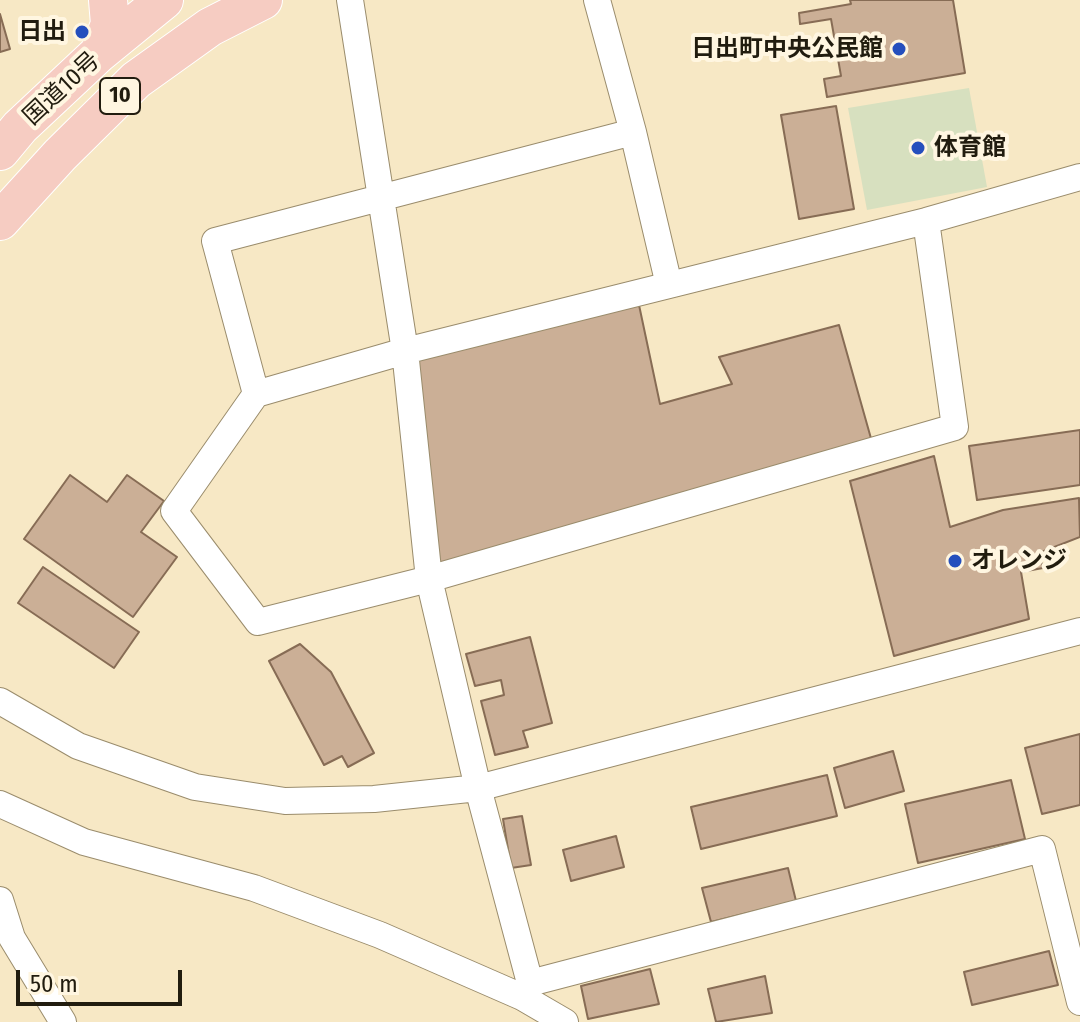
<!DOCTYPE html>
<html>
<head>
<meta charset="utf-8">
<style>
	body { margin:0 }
	#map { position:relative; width:1080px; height:1022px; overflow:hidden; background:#f7e8c5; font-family:"Fira Sans Condensed",sans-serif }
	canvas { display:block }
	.scale { position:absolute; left:16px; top:970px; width:166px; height:36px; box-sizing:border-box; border:4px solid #211c0f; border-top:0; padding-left:10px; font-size:24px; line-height:28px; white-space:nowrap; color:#211c0f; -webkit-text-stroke:6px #fff6e1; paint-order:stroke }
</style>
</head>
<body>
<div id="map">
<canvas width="1080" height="1022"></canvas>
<div class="scale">50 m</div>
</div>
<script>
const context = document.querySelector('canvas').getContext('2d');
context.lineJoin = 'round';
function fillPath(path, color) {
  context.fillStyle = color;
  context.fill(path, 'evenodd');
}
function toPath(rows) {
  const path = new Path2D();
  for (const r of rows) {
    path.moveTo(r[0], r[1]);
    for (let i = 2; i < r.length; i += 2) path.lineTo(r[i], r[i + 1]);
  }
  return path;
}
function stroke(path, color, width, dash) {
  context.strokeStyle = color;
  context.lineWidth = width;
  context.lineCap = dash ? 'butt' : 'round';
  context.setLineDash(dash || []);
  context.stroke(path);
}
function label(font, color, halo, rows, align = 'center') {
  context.font = font + ' "Fira Sans Condensed","Noto Sans JP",sans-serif';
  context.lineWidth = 8;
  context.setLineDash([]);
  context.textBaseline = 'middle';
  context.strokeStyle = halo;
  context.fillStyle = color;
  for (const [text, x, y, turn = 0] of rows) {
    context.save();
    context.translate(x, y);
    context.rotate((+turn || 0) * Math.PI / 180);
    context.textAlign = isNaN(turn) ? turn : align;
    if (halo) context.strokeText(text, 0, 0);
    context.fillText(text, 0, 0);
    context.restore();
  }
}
fillPath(toPath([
	[969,88,987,187,867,210,848,108]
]), '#d7e0bf');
const building = toPath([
	[850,0,953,0,965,73,827,97,824,79,841,76,831,19,800,24,799,13,851,4,850,0],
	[0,14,10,49,0,52,0,14],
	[836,106,854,209,799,219,781,115,836,106],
	[639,305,660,404,732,384,719,357,839,325,872,442,434,565,412,359,639,305],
	[1080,430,1080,485,977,500,969,446,1080,430],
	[934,456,950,527,1003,510,1079,498,1080,537,1039,553,1043,568,1021,572,1029,619,894,656,850,481,934,456],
	[70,475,107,502,127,475,164,501,141,532,177,557,133,617,24,539,70,475],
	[43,567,139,632,114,668,18,603,43,567],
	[530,637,552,723,523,731,528,747,495,755,481,701,504,695,501,680,475,686,466,654,530,637],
	[300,644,331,672,374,753,348,767,342,756,324,765,269,661,300,644],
	[1080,734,1080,805,1042,814,1025,748,1080,734],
	[893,751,904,791,845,808,834,768,893,751],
	[827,775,837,816,701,849,691,807,827,775],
	[1011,780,1025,839,918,863,905,804,1011,780],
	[522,816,531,865,511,868,503,819,522,816],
	[616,836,624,867,571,881,563,850,616,836],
	[788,868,796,901,711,922,702,888,788,868],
	[1049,951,1058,985,972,1005,964,972,1049,951],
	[650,969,659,1004,588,1019,581,986,650,969],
	[765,976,772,1013,716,1022,708,989,765,976]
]);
fillPath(building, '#cbaf96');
stroke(building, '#876c55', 2);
const minor = toPath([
	[350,0,405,351,429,579,478,788,530,983],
	[597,0,633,132,669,285],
	[926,221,955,427,429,579,258,622,174,511,256,394,405,351,926,221,1080,177],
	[256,394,215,241,633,132],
	[0,701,78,746,195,787,285,801,374,799,478,788,1080,631],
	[0,804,84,842,254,888,380,935,522,997,565,1022],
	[0,900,12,938,63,1022],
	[522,997,530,983,1042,849,1080,1002]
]);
const highway = toPath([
	[99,53,110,24,108,0],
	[0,151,20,127,99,53,164,0],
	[0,221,60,155,136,80,210,27,263,0]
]);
stroke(minor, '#9a8c6c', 28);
stroke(highway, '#fff', 40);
stroke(minor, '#fff', 26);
stroke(highway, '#f6ccc2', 38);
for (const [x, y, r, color] of [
	[82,32,8,"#254fbd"],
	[899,49,8,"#254fbd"],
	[918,148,8,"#254fbd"],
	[955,561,8,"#254fbd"]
]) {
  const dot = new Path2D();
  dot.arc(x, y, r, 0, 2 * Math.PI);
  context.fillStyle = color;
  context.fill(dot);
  stroke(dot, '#fff6e1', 3);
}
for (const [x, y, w] of [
	[120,96,40]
]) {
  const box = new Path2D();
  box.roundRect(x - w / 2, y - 18, w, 36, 6);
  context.fillStyle = '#fff6e1';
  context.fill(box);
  stroke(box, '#211c0f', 2);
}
label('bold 22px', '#211c0f', null, [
	["10",120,96]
]);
label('bold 24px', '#211c0f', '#fff6e1', [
	["日出",66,32],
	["日出町中央公民館",883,49],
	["体育館",934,148,"left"],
	["オレンジ",971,561,"left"]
], 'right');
label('24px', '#211c0f', '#fff6e1', [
	["国道10号",62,89,-43]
]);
</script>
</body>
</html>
